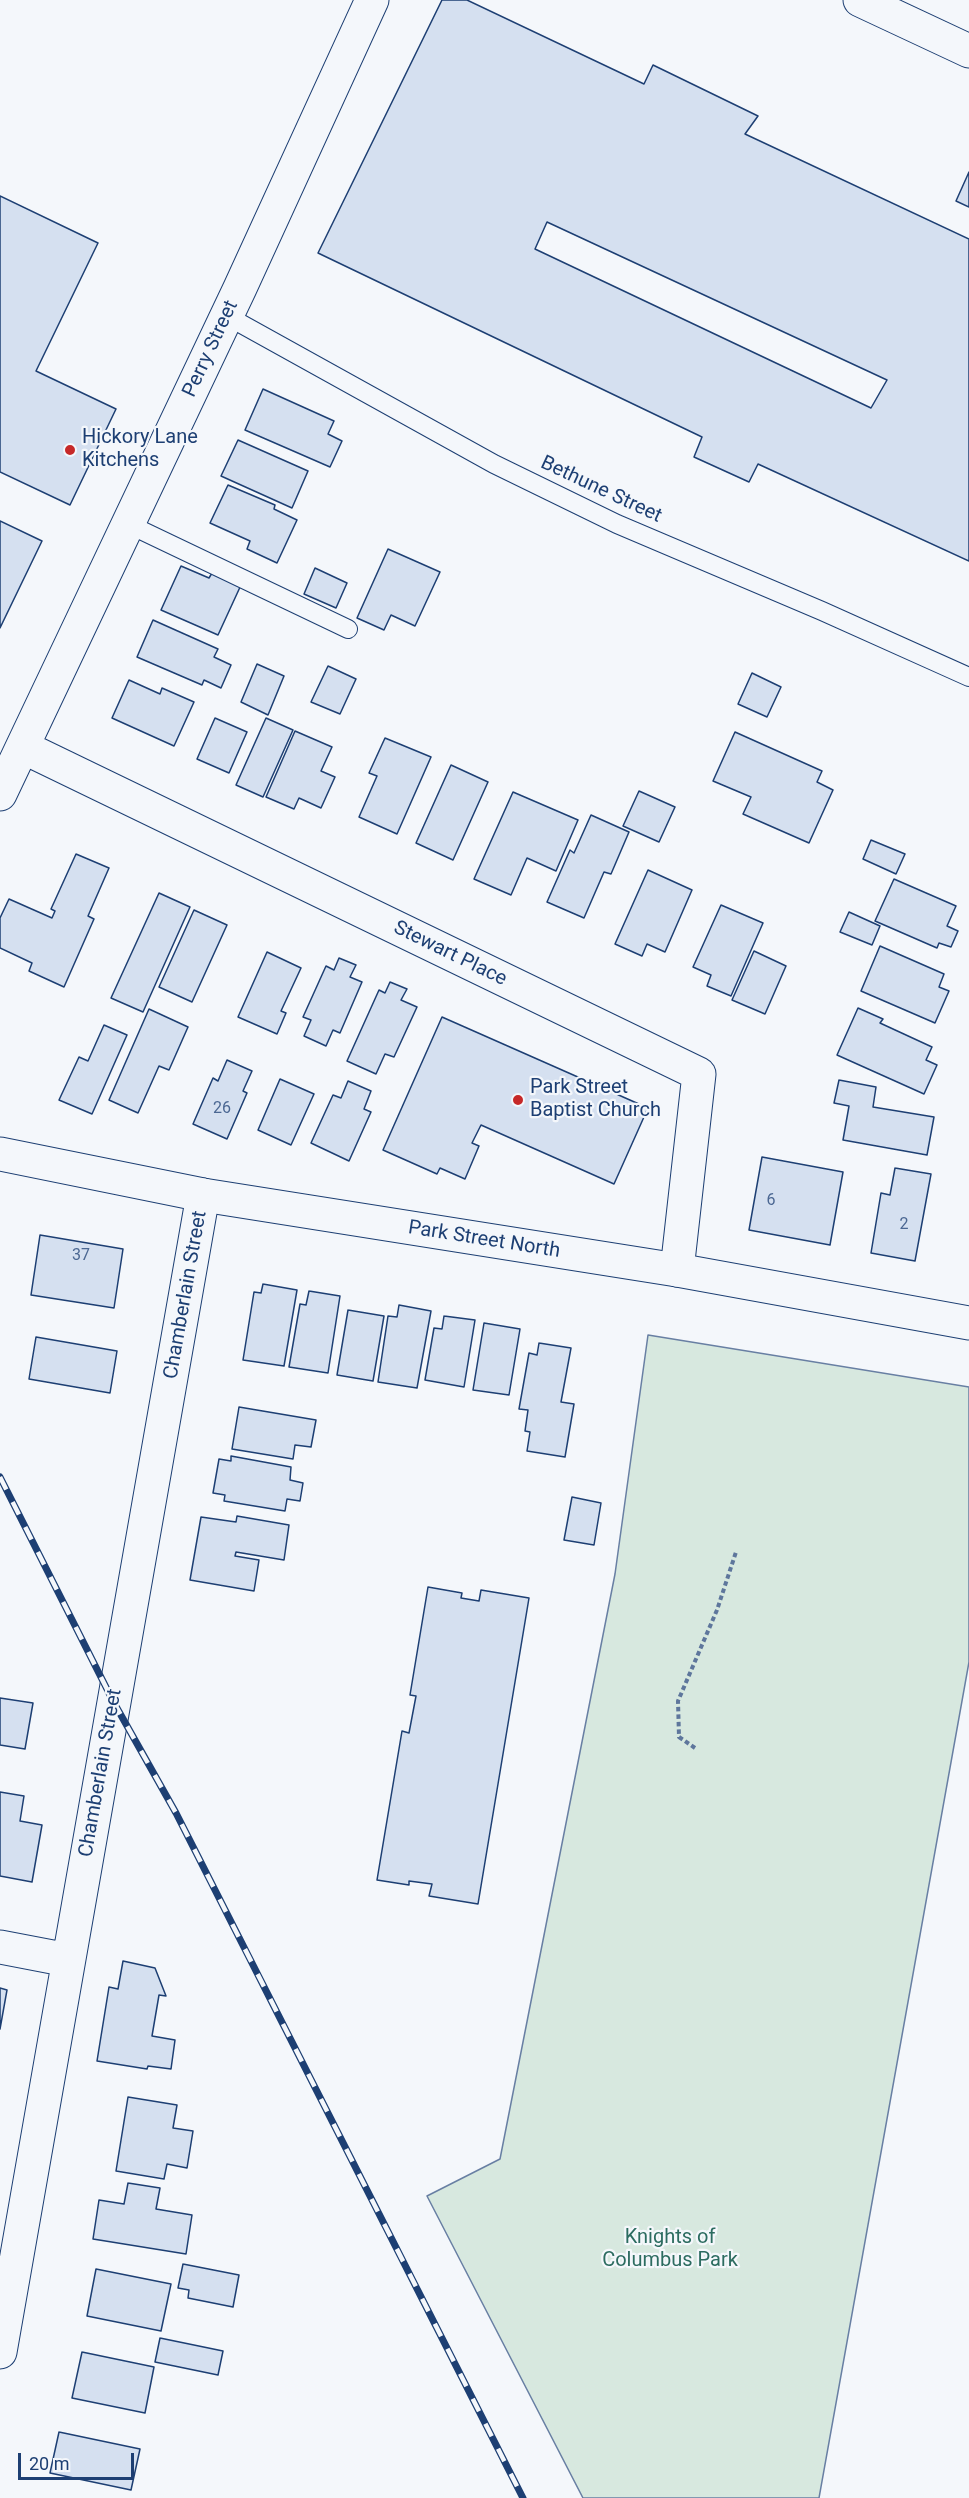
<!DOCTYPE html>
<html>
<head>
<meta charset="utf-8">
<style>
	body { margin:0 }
	#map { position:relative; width:969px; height:2498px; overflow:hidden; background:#f4f7fb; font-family:Roboto,sans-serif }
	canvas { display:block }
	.scale { position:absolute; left:18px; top:2453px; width:116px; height:27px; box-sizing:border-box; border:3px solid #1d3f73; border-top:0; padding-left:8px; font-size:18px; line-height:21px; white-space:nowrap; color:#1d3f73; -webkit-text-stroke:4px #f4f7fb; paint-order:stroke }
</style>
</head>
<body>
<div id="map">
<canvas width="969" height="2498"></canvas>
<div class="scale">20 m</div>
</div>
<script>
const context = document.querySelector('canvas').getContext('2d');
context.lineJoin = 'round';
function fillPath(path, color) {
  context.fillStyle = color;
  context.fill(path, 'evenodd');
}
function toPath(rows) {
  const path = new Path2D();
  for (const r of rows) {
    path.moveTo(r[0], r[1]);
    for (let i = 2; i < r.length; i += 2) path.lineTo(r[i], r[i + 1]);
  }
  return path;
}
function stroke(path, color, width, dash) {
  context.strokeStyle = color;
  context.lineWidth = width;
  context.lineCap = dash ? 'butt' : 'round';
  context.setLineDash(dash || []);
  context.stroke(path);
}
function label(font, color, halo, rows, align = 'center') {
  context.font = font + ' Roboto,sans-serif';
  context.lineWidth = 4.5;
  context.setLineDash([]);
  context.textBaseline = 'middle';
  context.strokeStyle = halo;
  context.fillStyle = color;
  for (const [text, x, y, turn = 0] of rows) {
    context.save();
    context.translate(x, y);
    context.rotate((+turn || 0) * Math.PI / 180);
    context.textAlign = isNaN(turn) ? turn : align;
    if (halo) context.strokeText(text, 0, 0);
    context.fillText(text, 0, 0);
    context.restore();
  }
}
const green = toPath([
	[648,1335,969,1387,969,1662,819,2498,583,2498,427,2196,500,2159,615,1574,648,1335]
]);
fillPath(green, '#d7e8df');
stroke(green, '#687fa3', 1.5);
const building = toPath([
	[442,0,467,0,644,84,653,65,758,116,745,134,969,239,969,561,758,464,749,482,694,457,702,437,318,253,442,0],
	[547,222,887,380,871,408,535,249,547,222],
	[969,172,969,207,956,201,969,172],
	[0,196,98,243,36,371,116,409,70,505,0,472,0,196],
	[263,389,334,421,328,434,342,441,330,467,245,430,263,389],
	[238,440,308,471,292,508,221,476,238,440],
	[228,485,275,505,274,509,297,520,277,563,247,549,250,541,210,523,228,485],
	[0,521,42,541,0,628,0,521],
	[388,549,440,572,415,626,391,615,384,630,357,618,388,549],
	[181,566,209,578,212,573,241,585,218,635,161,610,181,566],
	[315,568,347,583,336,608,304,594,315,568],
	[153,620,218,649,214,657,231,665,221,688,204,680,202,685,137,657,153,620],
	[257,664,284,676,268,715,241,702,257,664],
	[328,666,356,679,340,714,311,702,328,666],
	[752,673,781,687,767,717,738,704,752,673],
	[129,680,160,694,162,688,194,702,174,746,112,718,129,680],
	[215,718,247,732,229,773,197,759,215,718],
	[266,718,293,730,263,797,236,785,266,718],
	[295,731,332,747,321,771,335,777,321,808,299,798,294,809,266,797,295,731],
	[735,732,822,771,817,782,833,790,809,843,743,814,751,797,713,781,735,732],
	[385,738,431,757,397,834,359,817,377,776,369,773,385,738],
	[451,765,488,782,453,860,416,843,451,765],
	[639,791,675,807,659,842,623,826,639,791],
	[513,792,578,820,556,871,527,858,511,895,474,879,513,792],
	[591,815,629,832,611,874,604,872,584,918,547,902,570,850,574,853,591,815],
	[871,840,905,854,896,874,863,859,871,840],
	[76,854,109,868,88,916,94,919,64,987,29,971,32,963,0,948,0,918,9,899,52,918,55,911,51,909,76,854],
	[648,870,692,890,665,952,647,944,642,956,615,944,648,870],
	[894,879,956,906,947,926,958,931,951,947,939,943,937,948,875,921,894,879],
	[159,893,190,907,143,1012,111,998,159,893],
	[721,905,763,923,731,996,707,986,711,975,693,967,721,905],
	[194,910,227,925,192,1002,159,987,194,910],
	[849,912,880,926,872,945,840,932,849,912],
	[880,946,944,974,939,987,949,991,935,1023,861,991,880,946],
	[754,951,786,966,765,1014,732,1000,754,951],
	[267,952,301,968,281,1011,286,1013,277,1034,238,1017,267,952],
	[339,958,356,965,350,977,362,982,340,1033,333,1030,326,1046,304,1036,311,1020,303,1017,326,966,334,970,339,958],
	[390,982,407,989,401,1000,417,1007,394,1057,385,1054,376,1074,347,1061,379,990,385,993,390,982],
	[858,1008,883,1019,880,1023,932,1047,926,1060,937,1065,924,1094,837,1055,858,1008],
	[149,1009,188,1027,169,1070,159,1066,138,1113,109,1100,149,1009],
	[442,1017,648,1108,614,1184,481,1125,472,1143,479,1146,465,1179,440,1168,437,1174,383,1150,442,1017],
	[104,1025,127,1035,92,1114,59,1100,79,1057,88,1061,104,1025],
	[227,1060,252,1071,243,1091,247,1093,227,1139,193,1124,213,1078,218,1081,227,1060],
	[280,1079,314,1094,291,1145,258,1130,280,1079],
	[839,1080,876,1087,873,1107,934,1117,927,1155,843,1140,849,1106,834,1103,839,1080],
	[348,1081,371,1091,364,1109,371,1112,349,1161,311,1143,333,1095,341,1098,348,1081],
	[762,1157,843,1172,830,1245,749,1230,762,1157],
	[895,1168,931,1174,915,1261,871,1253,881,1193,890,1195,895,1168],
	[40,1235,123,1249,114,1308,31,1295,40,1235],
	[263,1284,297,1290,284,1366,243,1360,254,1292,261,1293,263,1284],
	[309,1291,340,1296,328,1373,289,1367,300,1304,306,1305,309,1291],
	[399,1305,431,1311,417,1388,378,1382,388,1316,397,1317,399,1305],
	[348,1310,384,1316,373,1381,337,1375,348,1310],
	[444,1316,475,1320,464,1387,425,1380,434,1328,442,1329,444,1316],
	[484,1323,520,1329,509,1395,473,1390,484,1323],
	[36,1337,117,1351,110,1393,29,1379,36,1337],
	[539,1343,571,1348,561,1402,574,1404,565,1457,527,1451,530,1432,525,1431,528,1410,519,1409,529,1353,537,1355,539,1343],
	[239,1407,316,1420,311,1447,295,1445,293,1459,232,1449,239,1407],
	[231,1456,291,1467,290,1480,303,1483,300,1501,287,1499,285,1511,224,1501,225,1495,213,1493,219,1459,231,1461,231,1456],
	[572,1497,601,1503,594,1545,564,1540,572,1497],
	[237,1516,289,1525,284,1560,236,1552,235,1556,259,1560,254,1591,190,1580,201,1517,236,1522,237,1516],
	[428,1587,462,1593,461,1598,479,1601,481,1590,529,1598,478,1904,429,1896,432,1884,409,1881,409,1885,377,1880,402,1731,409,1733,416,1696,410,1695,428,1587],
	[0,1698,33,1703,25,1749,0,1745,0,1698],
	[0,1792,24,1796,20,1821,42,1825,32,1882,0,1876,0,1792],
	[123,1961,155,1968,166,1996,159,1995,152,2036,175,2040,171,2069,148,2066,147,2069,97,2061,109,1987,118,1989,123,1961],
	[0,1988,7,1990,0,2029,0,1988],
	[128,2097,177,2105,173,2128,193,2131,187,2168,167,2164,164,2179,116,2171,128,2097],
	[128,2183,160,2188,156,2209,192,2215,186,2254,93,2239,99,2200,124,2204,128,2183],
	[183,2264,239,2275,233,2307,188,2298,189,2290,178,2288,183,2264],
	[96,2269,171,2284,161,2331,87,2316,96,2269],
	[160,2338,223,2351,218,2375,155,2362,160,2338],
	[82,2352,154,2367,145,2413,72,2398,82,2352],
	[59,2432,140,2449,131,2490,50,2473,59,2432]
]);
fillPath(building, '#d5e0f0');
stroke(building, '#1d3f73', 1.5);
const service = toPath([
	[227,316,494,464,617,524,822,611,969,677],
	[128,524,348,629]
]);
const minor = toPath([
	[860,0,969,51],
	[23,747,699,1074,677,1270],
	[0,794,240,288,372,0],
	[0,1947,68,1960],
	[0,2352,203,1195]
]);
const secondary = toPath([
	[0,1154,203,1195,677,1270,969,1323]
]);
stroke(service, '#1d3f73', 20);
stroke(minor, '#1d3f73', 35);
stroke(secondary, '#1d3f73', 35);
stroke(toPath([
	[695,1748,679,1737,678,1701,717,1610,736,1552]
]), '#5e769c', 4, [4.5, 3]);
stroke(service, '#f4f7fb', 18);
stroke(minor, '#f4f7fb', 33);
stroke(secondary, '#f4f7fb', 33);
const rail = toPath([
	[0,1477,113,1701,176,1813,523,2498]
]);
stroke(rail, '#1d3f73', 7);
stroke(rail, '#f4f7fb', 4.5, [14]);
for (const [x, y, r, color] of [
	[70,450,6,"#c62828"],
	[518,1100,6,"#c62828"]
]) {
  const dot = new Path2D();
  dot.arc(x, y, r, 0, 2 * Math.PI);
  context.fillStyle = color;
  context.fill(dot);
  stroke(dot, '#f4f7fb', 2);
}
label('16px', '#4b6792', null, [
	["26",222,1109],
	["6",771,1201],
	["2",904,1225],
	["37",81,1256]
]);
label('20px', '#1d3f73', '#f4f7fb', [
	["Perry Street",211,349,-65],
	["Bethune Street",601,490,25],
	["Stewart Place",450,954,26],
	["Park Street North",484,1240,9],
	["Chamberlain Street",186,1295,-80],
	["Chamberlain Street",101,1773,-80]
]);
label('20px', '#1d3f73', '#f4f7fb', [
	["Hickory Lane",82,438],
	["Kitchens",82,461],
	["Park Street",530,1088],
	["Baptist Church",530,1111]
], 'left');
label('20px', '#2c6c60', '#f4f7fb', [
	["Knights of",670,2238],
	["Columbus Park",670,2261]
]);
</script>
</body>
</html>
